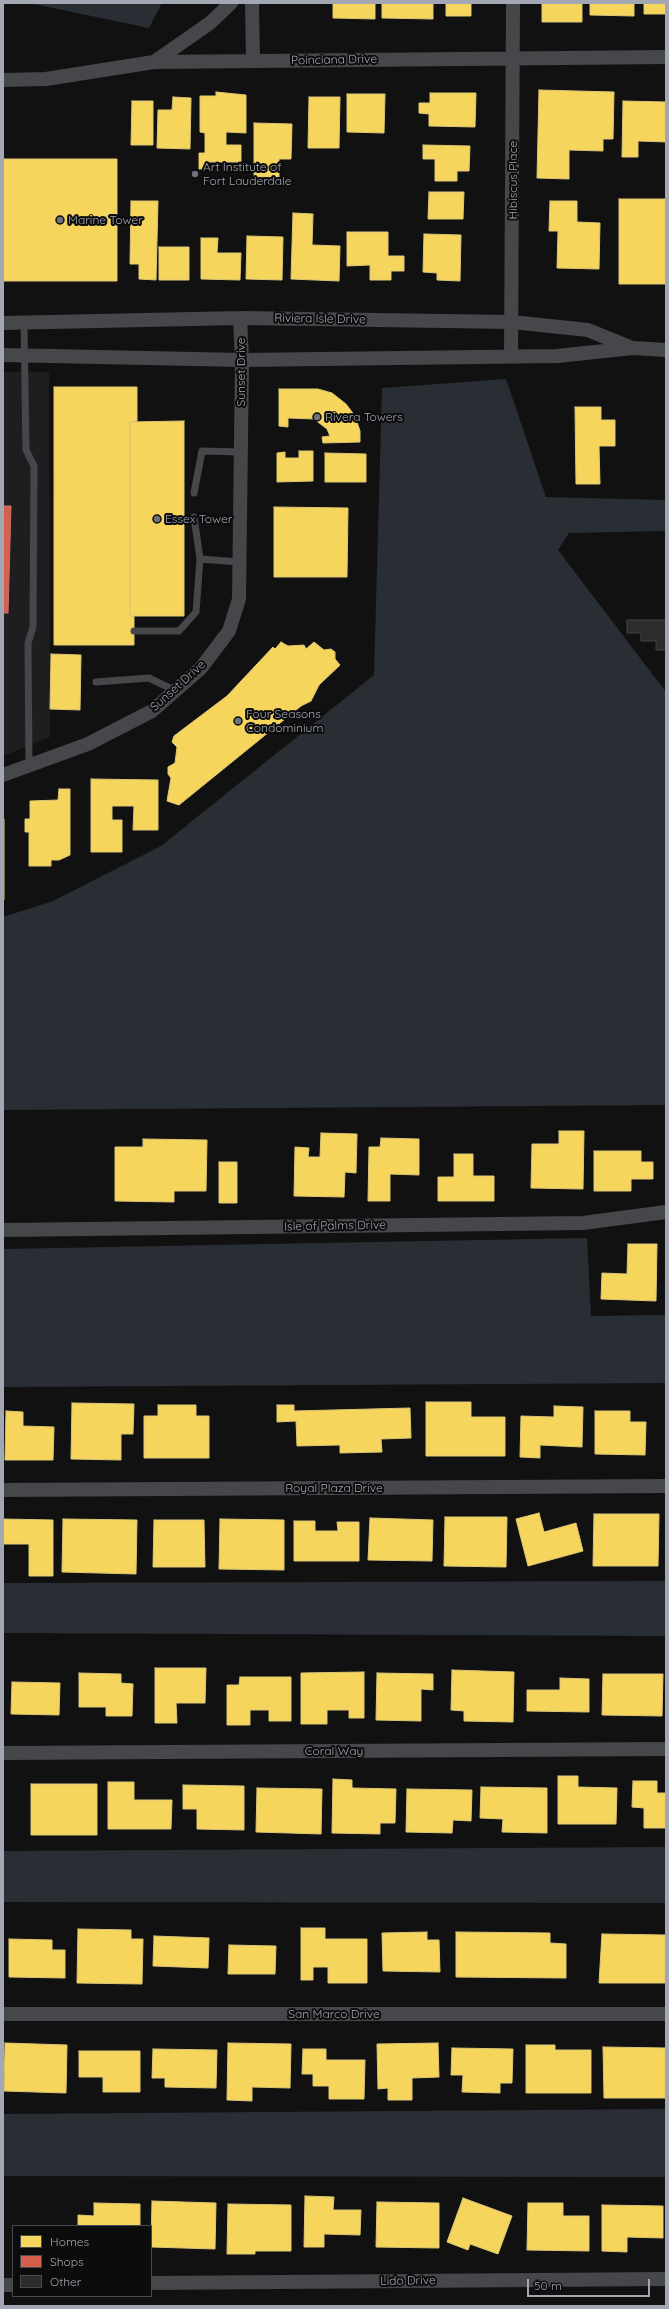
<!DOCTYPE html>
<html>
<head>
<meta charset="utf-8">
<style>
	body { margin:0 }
	#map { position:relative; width:669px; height:2309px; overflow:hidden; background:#111112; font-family:Quicksand,sans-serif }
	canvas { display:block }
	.frame { position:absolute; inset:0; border:4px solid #a2a7b3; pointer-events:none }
	.legend { position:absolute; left:12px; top:2225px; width:140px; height:72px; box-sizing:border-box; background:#0c0c0d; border:1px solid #484a4f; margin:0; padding:5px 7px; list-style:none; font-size:12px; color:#a2a7b3 }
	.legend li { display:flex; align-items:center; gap:8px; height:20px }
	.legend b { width:20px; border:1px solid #484a4f }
	.scale { position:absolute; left:527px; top:2279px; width:123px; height:18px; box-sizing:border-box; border:2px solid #a2a7b3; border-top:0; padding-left:5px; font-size:12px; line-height:14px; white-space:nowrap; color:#a2a7b3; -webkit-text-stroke:3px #0c0c0d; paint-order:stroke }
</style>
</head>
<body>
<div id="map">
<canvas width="669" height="2309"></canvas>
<div class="frame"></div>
<ul class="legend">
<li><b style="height:11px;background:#f6d55c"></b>Homes</li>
<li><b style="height:11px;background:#d6604d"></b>Shops</li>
<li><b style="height:11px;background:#2c2c2d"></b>Other</li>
</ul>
<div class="scale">50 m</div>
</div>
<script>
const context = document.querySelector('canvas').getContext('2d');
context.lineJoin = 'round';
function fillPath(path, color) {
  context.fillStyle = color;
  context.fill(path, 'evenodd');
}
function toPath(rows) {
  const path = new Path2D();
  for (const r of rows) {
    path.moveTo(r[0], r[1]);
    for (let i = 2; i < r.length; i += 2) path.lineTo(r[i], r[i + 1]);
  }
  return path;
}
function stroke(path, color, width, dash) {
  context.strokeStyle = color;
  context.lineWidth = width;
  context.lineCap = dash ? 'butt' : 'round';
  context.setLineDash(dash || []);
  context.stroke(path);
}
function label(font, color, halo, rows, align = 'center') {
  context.font = font + ' Quicksand,sans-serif';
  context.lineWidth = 4;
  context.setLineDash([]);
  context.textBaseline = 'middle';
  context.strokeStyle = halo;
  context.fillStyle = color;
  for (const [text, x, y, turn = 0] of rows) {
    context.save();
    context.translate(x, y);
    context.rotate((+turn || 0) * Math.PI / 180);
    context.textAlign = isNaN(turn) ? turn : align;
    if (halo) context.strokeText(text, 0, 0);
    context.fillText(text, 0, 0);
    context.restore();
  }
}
fillPath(toPath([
	[3,372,49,372,50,737,3,756]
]), '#1e1e20');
fillPath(toPath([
	[29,3,162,3,149,28],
	[506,379,546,497,666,500,666,531,569,533,558,550,666,692,666,1105,3,1110,3,917,53,901,161,846,374,675,382,388],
	[587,1238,591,1316,666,1315,666,1383,3,1387,3,1249],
	[666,1581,666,1636,3,1633,3,1583],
	[666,1847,666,1903,3,1902,3,1851],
	[666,2109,666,2177,3,2176,3,2114]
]), '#282e34');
const homes = toPath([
	[333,3,375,3,375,19,333,18,333,3],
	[382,3,433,3,433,19,382,18,382,3],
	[446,3,471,3,471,16,446,16,446,3],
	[542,3,582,3,582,22,542,22,542,3],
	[590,3,634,3,634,16,590,15,590,3],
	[644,3,666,3,666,14,644,14,644,3],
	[539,90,614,92,613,139,603,139,603,151,569,150,569,179,537,178,539,90],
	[216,92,246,95,246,133,226,132,226,145,241,145,241,162,207,162,207,169,199,169,199,153,205,153,205,133,200,132,200,96,216,96,216,92],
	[430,93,476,93,475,127,429,126,429,114,419,113,419,103,430,103,430,93],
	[347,94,385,94,384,133,347,132,347,94],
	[173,97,191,98,190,149,157,148,158,110,172,110,173,97],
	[309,97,340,97,339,148,308,148,309,97],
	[132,101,153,101,153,145,131,145,132,101],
	[623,101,666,102,666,142,638,141,638,157,622,157,623,101],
	[254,123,292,124,291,159,279,159,279,177,254,177,254,123],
	[423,145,470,146,469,171,457,171,457,181,435,181,435,159,423,159,423,145],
	[3,159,117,159,117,281,3,281,3,159],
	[429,192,464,192,463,219,428,219,429,192],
	[619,199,666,199,666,284,619,284,619,199],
	[131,201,158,201,156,280,139,279,139,264,130,264,131,201],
	[550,201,577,201,577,222,600,223,599,269,557,268,558,231,549,231,550,201],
	[293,213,313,214,312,245,340,246,339,281,291,279,293,213],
	[347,232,388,232,388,256,404,256,404,271,391,271,391,280,370,280,370,265,347,266,347,232],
	[424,234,461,235,460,281,437,280,437,273,423,272,424,234],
	[247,236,283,237,282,280,246,279,247,236],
	[201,238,218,238,217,253,241,253,240,280,201,279,201,238],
	[159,247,189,247,189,280,159,280,159,247],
	[54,387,137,387,137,421,130,422,130,616,134,616,134,645,54,645,54,387],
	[279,389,318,389,332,393,346,404,355,416,360,431,360,442,323,443,322,437,330,436,327,429,314,419,288,418,288,427,279,426,279,389],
	[575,407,601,407,601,420,615,420,615,446,599,446,600,484,576,484,575,407],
	[184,421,184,616,130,616,130,422,184,421],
	[299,451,313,451,313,481,277,482,277,453,285,452,285,458,299,458,299,451],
	[325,453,366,454,366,482,325,482,325,453],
	[274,507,348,508,347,577,274,577,274,507],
	[281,642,288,646,304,645,306,649,314,642,324,650,331,649,335,652,335,659,340,665,319,685,311,701,301,706,179,805,167,801,171,778,168,774,168,767,175,763,177,747,172,742,174,736,227,696,273,647,275,649,281,642],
	[51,654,81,655,80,710,50,709,51,654],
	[91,779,158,780,158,830,133,830,134,806,112,806,112,820,122,820,122,852,91,852,91,779],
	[59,789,70,789,70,855,59,860,51,860,51,866,29,866,29,832,25,832,25,819,30,819,30,801,58,800,59,789],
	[3,819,4,819,4,900,3,900,3,819],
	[559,1131,584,1131,583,1189,531,1188,532,1144,559,1144,559,1131],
	[321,1133,357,1134,356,1173,345,1172,344,1197,294,1196,295,1147,309,1148,308,1157,320,1157,321,1133],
	[381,1138,419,1139,419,1175,390,1174,390,1201,368,1201,369,1147,380,1147,381,1138],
	[143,1139,207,1140,206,1191,174,1191,174,1202,115,1201,115,1147,143,1147,143,1139],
	[594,1151,641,1151,641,1162,653,1162,653,1179,631,1179,631,1191,594,1191,594,1151],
	[454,1154,473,1154,473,1176,494,1176,494,1201,438,1201,438,1177,454,1177,454,1154],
	[219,1162,237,1162,237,1203,219,1203,219,1162],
	[628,1244,657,1244,656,1301,601,1299,602,1273,627,1274,628,1244],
	[426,1402,471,1402,471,1417,505,1417,505,1456,426,1456,426,1402],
	[72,1403,134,1404,133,1434,121,1434,121,1460,71,1459,72,1403],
	[158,1405,196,1405,196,1416,209,1416,209,1458,144,1458,144,1416,158,1416,158,1405],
	[277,1405,294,1405,294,1411,410,1408,411,1438,381,1439,382,1452,340,1453,340,1445,297,1446,296,1421,277,1422,277,1405],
	[554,1406,583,1407,582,1447,540,1445,540,1458,520,1457,521,1416,554,1417,554,1406],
	[6,1411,23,1412,23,1426,54,1427,53,1460,5,1460,6,1411],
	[595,1411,630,1411,630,1422,646,1422,645,1455,595,1454,595,1411],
	[539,1513,544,1532,576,1523,583,1551,528,1566,516,1519,539,1513],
	[594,1514,659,1514,658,1566,593,1566,594,1514],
	[445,1517,507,1517,506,1567,444,1566,445,1517],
	[370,1518,433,1520,432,1561,368,1560,370,1518],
	[3,1519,53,1520,53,1576,29,1576,29,1544,3,1544,3,1519],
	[63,1519,137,1520,136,1574,62,1572,63,1519],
	[220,1519,284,1520,284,1570,219,1569,220,1519],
	[154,1520,204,1520,205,1567,153,1567,154,1520],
	[294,1521,315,1521,315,1531,338,1531,337,1522,359,1522,359,1561,294,1561,294,1521],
	[155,1668,206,1668,205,1703,176,1703,177,1723,155,1723,155,1668],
	[452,1670,514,1672,513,1722,464,1721,464,1711,451,1710,452,1670],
	[364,1672,364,1718,349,1718,349,1710,327,1710,327,1724,301,1724,301,1673,364,1672],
	[79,1673,121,1674,121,1683,133,1684,132,1716,106,1716,106,1707,79,1707,79,1673],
	[377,1673,433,1674,433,1690,421,1689,421,1721,376,1720,377,1673],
	[603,1674,663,1674,662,1716,602,1715,603,1674],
	[240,1677,291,1677,291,1721,269,1721,269,1710,250,1710,250,1725,227,1725,227,1685,239,1685,240,1677],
	[560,1678,589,1679,589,1712,527,1711,527,1690,560,1690,560,1678],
	[12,1682,60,1683,59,1715,11,1714,12,1682],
	[558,1776,578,1776,578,1787,617,1788,616,1824,558,1824,558,1776],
	[333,1779,352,1780,352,1788,396,1789,395,1823,380,1823,380,1834,332,1833,333,1779],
	[633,1781,657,1781,657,1793,666,1793,666,1828,644,1828,644,1808,632,1807,633,1781],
	[108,1782,134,1782,134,1800,172,1800,171,1829,108,1829,108,1782],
	[31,1784,97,1784,97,1835,31,1835,31,1784],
	[183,1785,244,1786,244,1830,197,1829,197,1809,183,1809,183,1785],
	[481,1787,547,1788,547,1833,502,1832,503,1819,480,1818,481,1787],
	[257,1788,322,1789,321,1834,256,1832,257,1788],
	[407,1789,472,1790,471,1821,453,1820,452,1833,406,1832,407,1789],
	[301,1928,325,1928,325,1939,367,1939,367,1983,328,1983,328,1967,313,1967,313,1980,301,1980,301,1928],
	[78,1929,131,1930,131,1939,143,1939,142,1984,77,1983,78,1929],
	[427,1932,427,1940,439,1940,440,1972,383,1971,382,1933,427,1932],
	[456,1932,550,1933,550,1943,566,1944,566,1978,456,1977,456,1932],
	[602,1934,665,1935,665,1983,599,1983,602,1934],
	[154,1936,209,1938,208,1968,153,1966,154,1936],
	[9,1939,52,1940,52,1950,65,1950,65,1978,9,1977,9,1939],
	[229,1945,276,1946,275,1974,228,1974,229,1945],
	[5,2043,67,2045,66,2093,4,2091,5,2043],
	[228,2043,291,2044,290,2088,252,2087,252,2101,227,2100,228,2043],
	[438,2043,439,2077,412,2078,412,2100,388,2100,388,2088,378,2089,377,2044,438,2043],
	[526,2045,555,2045,555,2050,591,2050,591,2093,526,2093,526,2045],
	[603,2047,666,2048,666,2098,604,2098,603,2047],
	[452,2048,513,2049,512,2083,500,2083,500,2093,462,2092,463,2075,451,2075,452,2048],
	[153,2049,217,2050,216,2088,165,2087,165,2078,152,2078,153,2049],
	[303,2049,326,2049,326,2060,365,2060,364,2099,329,2099,329,2086,313,2086,313,2074,302,2074,303,2049],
	[79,2051,140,2051,140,2092,103,2092,103,2077,79,2077,79,2051],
	[305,2196,334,2197,333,2210,361,2210,360,2235,324,2234,324,2247,304,2247,305,2196],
	[463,2198,512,2216,498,2254,470,2244,468,2250,447,2242,463,2198],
	[152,2201,216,2203,215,2249,151,2247,152,2201],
	[377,2202,439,2203,439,2248,376,2247,377,2202],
	[94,2203,140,2204,140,2226,78,2226,78,2215,94,2216,94,2203],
	[528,2203,563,2203,563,2216,589,2216,589,2251,527,2250,528,2203],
	[228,2204,291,2205,291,2251,255,2251,255,2254,227,2254,228,2204],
	[602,2205,663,2206,663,2238,627,2237,627,2252,602,2251,602,2205]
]);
fillPath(homes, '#f6d55c');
stroke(homes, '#ddc776', 1);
const shops = toPath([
	[3,506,11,506,8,613,3,613,3,506]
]);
fillPath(shops, '#d6604d');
stroke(shops, '#c6756c', 1);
const building = toPath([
	[627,620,666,620,666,650,656,650,656,641,641,641,641,633,627,633,627,620]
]);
fillPath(building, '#2c2c2d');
stroke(building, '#404246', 1);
stroke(toPath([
	[24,323,26,450,34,466,33,627,28,643,29,765],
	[194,493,202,451,240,452],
	[194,517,200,559],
	[134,631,179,631,196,612,200,559,239,562],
	[96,682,149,678,176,691]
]), '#46474a', 7);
stroke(toPath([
	[252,3,253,61],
	[154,62,210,23,231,3],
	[3,80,46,79,154,62,666,57],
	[3,323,240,318,512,322,588,330,632,348],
	[3,355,242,360,557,356,633,348,666,350],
	[511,356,513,3],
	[3,775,88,744,152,711,201,668,229,631,239,599,242,360,240,318],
	[3,1230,583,1223,666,1212],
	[3,1490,666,1486],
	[3,1753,666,1749],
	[3,2014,666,2014],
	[151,2283,666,2279],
	[3,2285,13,2285]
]), '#46474a', 14);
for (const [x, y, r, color] of [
	[195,174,4,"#6f727b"],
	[60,220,4,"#6f727b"],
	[317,417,4,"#6f727b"],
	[157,519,4,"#6f727b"],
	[238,721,4,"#6f727b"]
]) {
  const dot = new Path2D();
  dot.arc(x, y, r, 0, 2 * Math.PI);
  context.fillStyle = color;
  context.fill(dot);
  stroke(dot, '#0c0c0d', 1.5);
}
label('12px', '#a2a7b3', '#0c0c0d', [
	["Poinciana Drive",334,60,-1],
	["Hibiscus Place",513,180,-90],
	["Riviera Isle Drive",320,319,1],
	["Sunset Drive",241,372,-90],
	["Sunset Drive",178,686,-42],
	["Isle of Palms Drive",335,1226,-1],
	["Royal Plaza Drive",334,1488],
	["Coral Way",334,1751],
	["San Marco Drive",334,2014],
	["Lido Drive",408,2281,-1]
]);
label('12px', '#a2a7b3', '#0c0c0d', [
	["Art Institute of",203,167],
	["Fort Lauderdale",203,181],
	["Marine Tower",68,220],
	["Rivera Towers",325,417],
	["Essex Tower",165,519],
	["Four Seasons",246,714],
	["Condominium",246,728]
], 'left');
</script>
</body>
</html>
